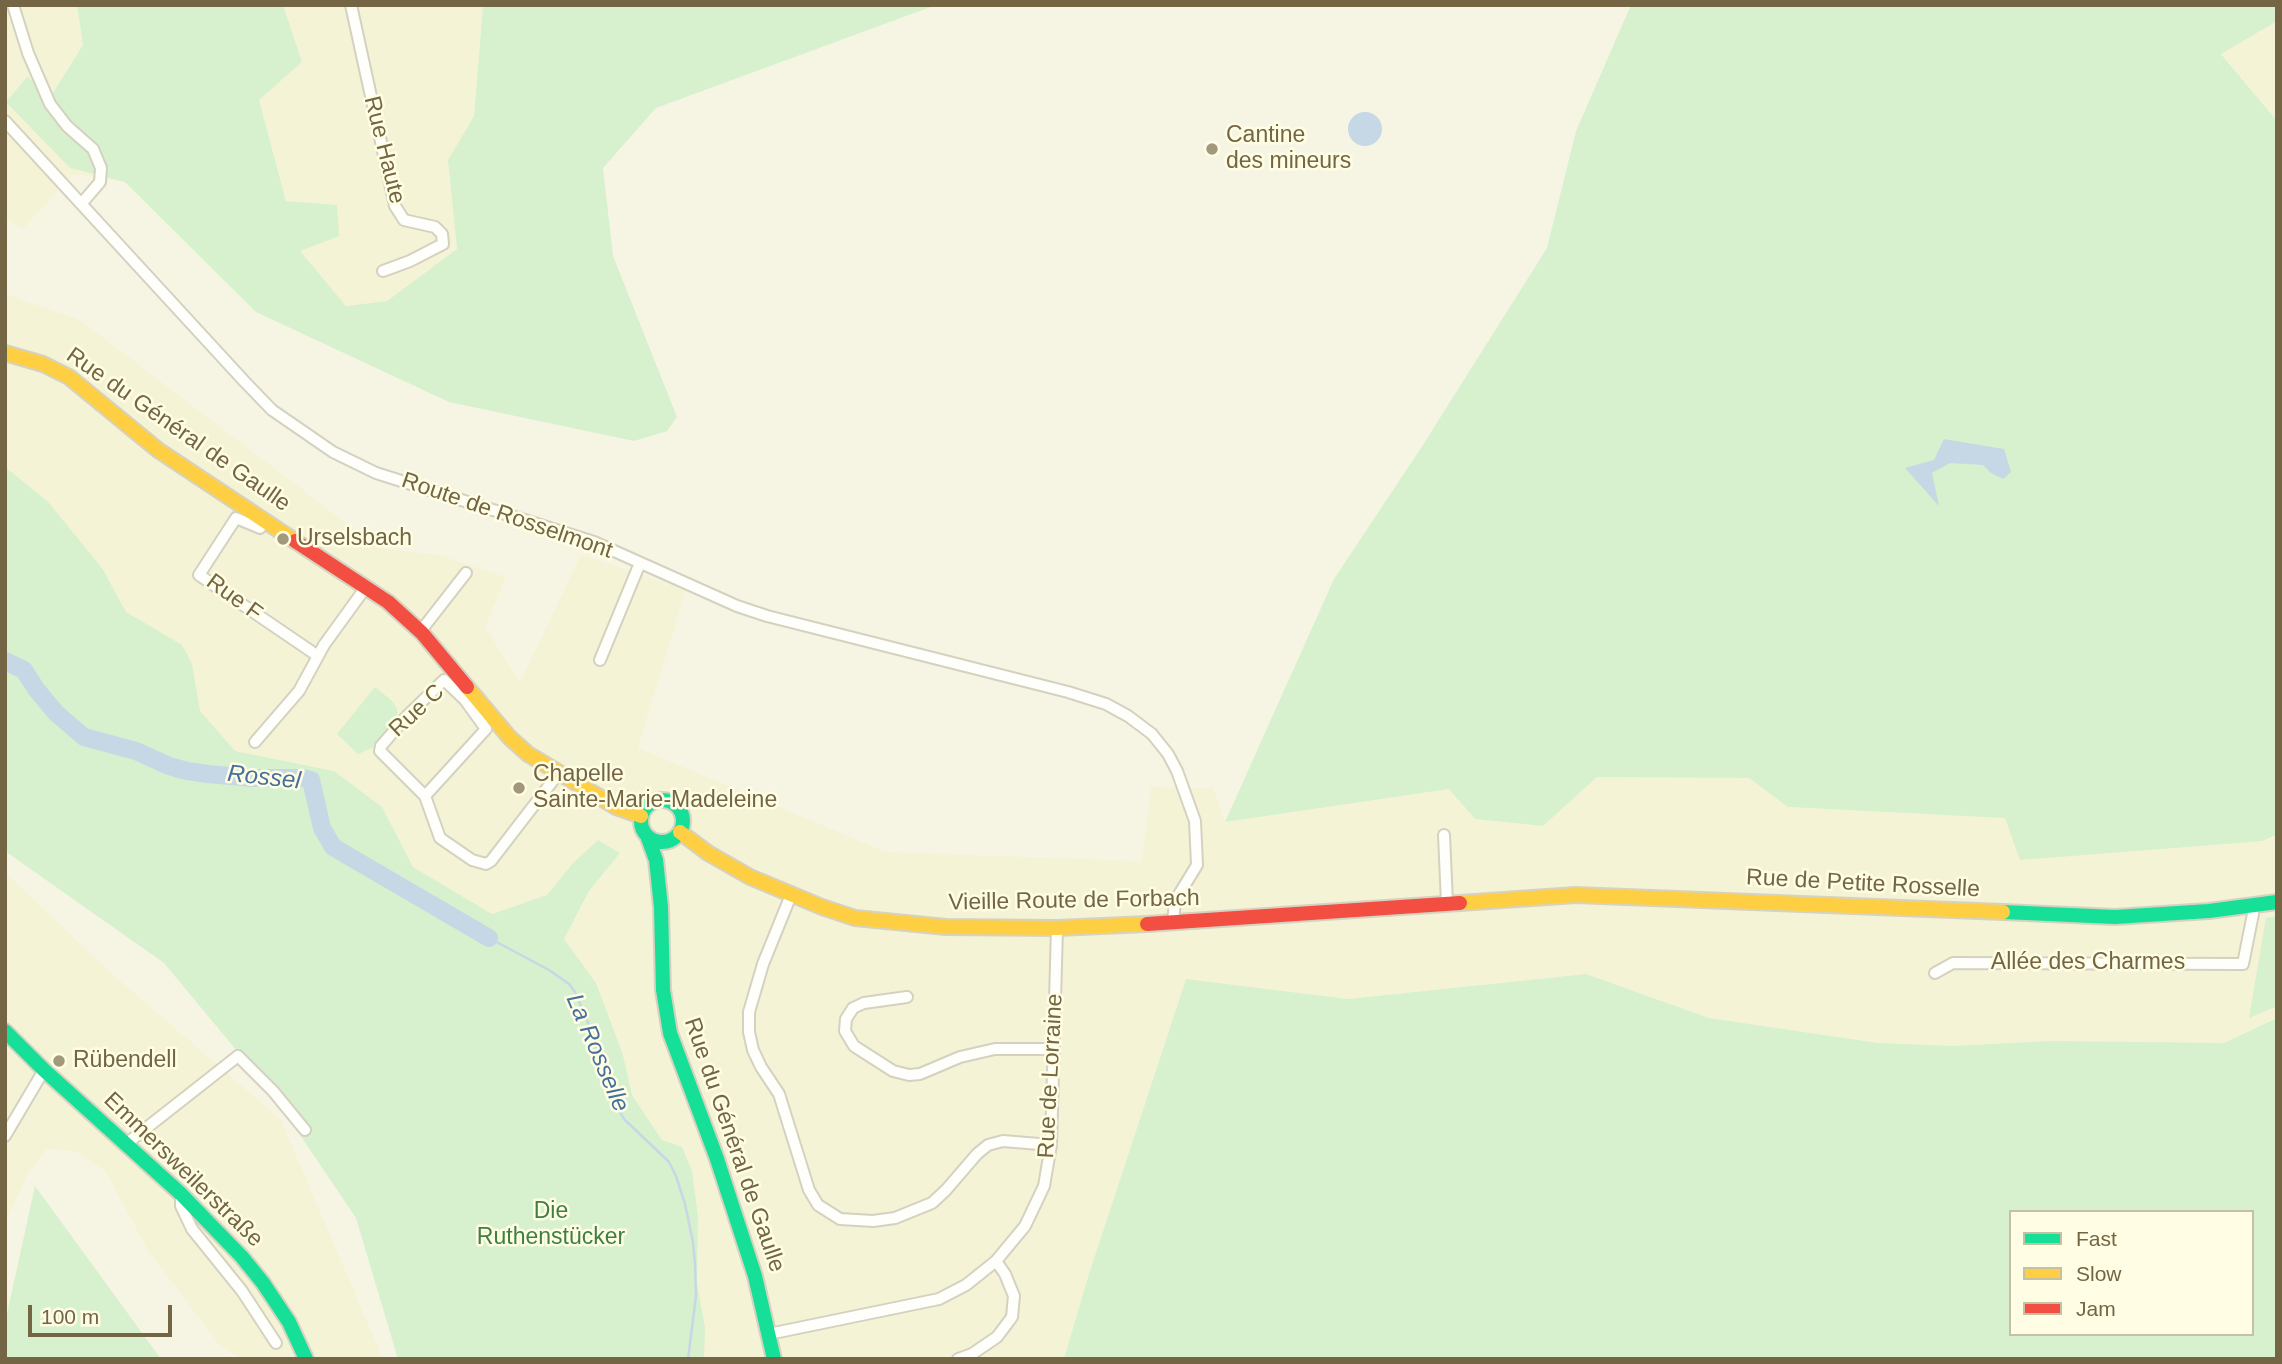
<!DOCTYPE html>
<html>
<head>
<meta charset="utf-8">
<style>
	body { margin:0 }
	#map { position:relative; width:2282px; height:1364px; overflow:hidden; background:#f6f5e4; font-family:Helvetica,sans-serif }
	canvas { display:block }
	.frame { position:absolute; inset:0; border:7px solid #746644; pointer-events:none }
	.legend { position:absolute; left:2009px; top:1210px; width:245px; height:126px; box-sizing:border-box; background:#fffee4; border:2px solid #c7c1a4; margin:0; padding:9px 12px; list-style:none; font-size:21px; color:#746644 }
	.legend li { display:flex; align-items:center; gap:14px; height:35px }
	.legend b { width:35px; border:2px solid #c7c1a4 }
	.scale { position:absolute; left:28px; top:1305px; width:144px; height:32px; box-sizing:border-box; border:4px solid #746644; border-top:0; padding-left:9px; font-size:21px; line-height:24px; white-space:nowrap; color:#746644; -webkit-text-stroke:5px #fffee4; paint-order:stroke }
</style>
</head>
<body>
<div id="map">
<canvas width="2282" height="1364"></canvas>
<div class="frame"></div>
<ul class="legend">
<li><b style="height:9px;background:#16e098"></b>Fast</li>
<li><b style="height:9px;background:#ffcf43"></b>Slow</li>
<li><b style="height:9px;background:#f24e42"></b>Jam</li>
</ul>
<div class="scale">100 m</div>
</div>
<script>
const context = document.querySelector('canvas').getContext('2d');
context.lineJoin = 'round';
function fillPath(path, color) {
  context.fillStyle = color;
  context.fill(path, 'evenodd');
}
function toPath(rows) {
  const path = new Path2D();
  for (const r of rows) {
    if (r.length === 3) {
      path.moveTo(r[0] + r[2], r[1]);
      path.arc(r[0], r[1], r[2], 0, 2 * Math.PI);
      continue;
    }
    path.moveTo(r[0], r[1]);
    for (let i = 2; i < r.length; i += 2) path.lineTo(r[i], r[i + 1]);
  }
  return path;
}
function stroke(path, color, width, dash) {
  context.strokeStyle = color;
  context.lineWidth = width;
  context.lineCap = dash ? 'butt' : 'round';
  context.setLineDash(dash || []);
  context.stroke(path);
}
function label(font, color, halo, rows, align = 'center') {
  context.font = font + ' Helvetica,sans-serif';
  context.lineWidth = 5;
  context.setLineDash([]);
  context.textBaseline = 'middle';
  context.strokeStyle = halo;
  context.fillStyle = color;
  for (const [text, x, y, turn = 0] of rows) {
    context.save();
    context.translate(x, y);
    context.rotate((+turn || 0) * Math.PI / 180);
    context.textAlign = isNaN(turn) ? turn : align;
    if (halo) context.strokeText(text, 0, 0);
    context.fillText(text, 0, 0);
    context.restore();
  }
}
fillPath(toPath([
	[5,5,77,5,83,45,51,94,70,168,125,182,73,174,23,229,5,219],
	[283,5,483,5,474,116,448,160,457,249,387,301,346,306,300,251,259,99,302,62],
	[2277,17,2277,121,2221,53],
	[5,294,80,320,379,548,440,555,506,577,485,627,520,682,581,555,686,589,638,748,886,852,1142,861,1151,787,1213,788,1225,822,1449,789,1475,819,1543,826,1597,777,1749,778,1789,807,2005,818,2263,842,2277,834,2277,1018,2224,1043,1954,1046,1878,1043,1709,1018,1586,974,1348,999,1186,979,1088,1277,1064,1359,697,1359,676,1161,632,1095,623,1055,596,983,564,939,589,891,620,853,598,840,573,863,547,895,492,914,413,867,382,807,334,771,235,751,5,526],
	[5,872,109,971,281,1120,383,1359,242,1359,221,1347,149,1252,105,1171,75,1151,47,1149,29,1172,5,1223]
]), '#f5f3d6');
fillPath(toPath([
	[77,5,283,5,302,62,259,100,286,201,337,205,339,236,300,251,346,306,387,301,457,249,448,160,474,116,483,5,936,5,656,108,603,168,613,256,677,417,667,431,634,441,449,402,256,312,125,182,70,168,6,102,27,77,52,94,83,45],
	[1631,5,2277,5,2277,21,2221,54,2277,121,2277,834,2263,841,2020,860,2005,818,1788,807,1749,778,1597,777,1543,826,1475,819,1449,789,1225,822,1334,579,1421,448,1547,248,1576,131],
	[5,467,48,502,102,568,126,612,182,645,192,664,200,711,235,751,334,771,382,807,413,867,492,914,547,895,573,863,598,840,620,853,589,891,564,939,596,983,623,1055,632,1095,662,1140,682,1147,692,1171,698,1216,697,1284,705,1327,704,1359,398,1359,356,1218,271,1092,164,963,5,851],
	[375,687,392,701,397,709,398,722,379,745,358,754,337,734],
	[2277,916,2277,1006,2249,1018,2266,918],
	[1586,974,1709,1018,1878,1043,1954,1046,2049,1041,2224,1043,2277,1018,2277,1359,1064,1359,1088,1277,1186,979,1348,999],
	[2011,1212,2252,1212,2252,1334,2011,1334],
	[35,1186,161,1359,5,1359,5,1323]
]), '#d7f0cd');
fillPath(toPath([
	[1365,129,17],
	[1944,439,2004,449,2011,472,2003,479,1991,473,1983,465,1950,463,1932,473,1939,506,1905,468,1934,460]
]), '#c6d8e6');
stroke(toPath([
	[489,938,549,970,569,984,575,992,591,1030,609,1094,624,1119,669,1162,676,1176,685,1204,693,1242,695,1264,696,1296,688,1359]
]), '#c6d8e6', 2.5);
stroke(toPath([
	[5,661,24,670,36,689,56,713,84,737,136,751,169,766,187,771,208,774,253,778,302,778,311,780,322,828,333,847,489,938]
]), '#c6d8e6', 18);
const street = toPath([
	[13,5,28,53,50,104,67,126,93,149,101,168,100,182,82,203],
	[351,5,395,206,404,220,435,227,442,234,443,244,410,261,383,271],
	[5,121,244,381,272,410,333,452,376,473,594,542,737,606,767,616,1068,692,1106,704,1128,716,1152,734,1168,754,1177,771,1195,821,1197,865,1175,901,1173,923],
	[266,520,260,528,236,518,199,575,318,656],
	[420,632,466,573],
	[600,660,640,563],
	[465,700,486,729,425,796,440,838,472,860,486,864,491,861,558,774],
	[255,742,299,691,324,645,366,587],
	[425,796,380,751,381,746,407,716,444,680,465,700,471,696],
	[1444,835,1447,903],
	[791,895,763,964,749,1012,749,1032,753,1050,761,1067,779,1094,809,1190,818,1205,840,1219,873,1221,895,1218,932,1203,946,1190,977,1154,988,1145,1003,1141,1051,1145],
	[1935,973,1953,963,2243,964,2253,914,2252,906],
	[907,997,864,1003,853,1008,846,1019,845,1031,854,1046,893,1071,909,1075,920,1074,960,1057,995,1049,1054,1049],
	[5,1136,44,1070],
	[126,1144,238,1056,273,1091,305,1130],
	[181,1194,181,1206,192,1229,242,1291,276,1343],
	[769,1334,939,1299,966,1285,996,1261,1025,1226,1044,1186,1051,1145,1057,928],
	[958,1359,972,1354,997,1337,1012,1317,1014,1296,1005,1274,996,1261]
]);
const fast = toPath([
	[662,821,21],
	[648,838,656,860,661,907,663,990,670,1033,717,1159,755,1276,774,1359],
	[2003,912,2115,917,2209,911,2277,902],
	[5,1031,44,1070,181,1194,242,1257,263,1283,289,1322,306,1359]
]);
const slow = toPath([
	[5,353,43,364,69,377,158,450,295,541],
	[467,687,510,738,528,754,616,807,641,816],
	[680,832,708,853,750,877,822,907,855,918,946,927,1057,928,1147,924],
	[1460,903,1576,895,2003,912]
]);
const jam = toPath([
	[295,541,388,602,422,633,467,687],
	[1147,924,1460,903]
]);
stroke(street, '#d5d1c0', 14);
stroke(fast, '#d6d2c1', 18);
stroke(slow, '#d6d2c1', 18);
stroke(jam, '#d6d2c1', 18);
stroke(street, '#fefefb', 10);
stroke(fast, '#16e098', 14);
stroke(slow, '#ffcf43', 14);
stroke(jam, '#f24e42', 14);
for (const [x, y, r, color] of [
	[1212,149,7,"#a2987c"],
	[283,539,7,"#a2987c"],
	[519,788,7,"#a2987c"],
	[59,1061,7,"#a2987c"]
]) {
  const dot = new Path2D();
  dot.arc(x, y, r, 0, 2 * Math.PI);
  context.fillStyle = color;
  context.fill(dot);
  stroke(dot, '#fffee4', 2.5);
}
label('23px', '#746644', '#fffee4', [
	["Cantine",1226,136],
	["des mineurs",1226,162],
	["Urselsbach",297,539],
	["Chapelle",533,775],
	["Sainte-Marie-Madeleine",533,801],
	["Rübendell",73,1061]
], 'left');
label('23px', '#746644', '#fffee4', [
	["Rue Haute",384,150,76],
	["Rue du Général de Gaulle",178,430,35],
	["Route de Rosselmont",507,516,19],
	["Rue F",234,598,36],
	["Rue C",417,711,-43],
	["Rue de Petite Rosselle",1863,884,3],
	["Vieille Route de Forbach",1074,901,-1],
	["Allée des Charmes",2088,963],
	["Rue de Lorraine",1051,1076,-87],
	["Rue du Général de Gaulle",734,1145,71],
	["Emmersweilerstraße",183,1170,44]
]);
label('23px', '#3f8042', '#fffee4', [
	["Die",551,1212],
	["Ruthenstücker",551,1238]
]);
label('italic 24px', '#45709e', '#fffee4', [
	["Rossel",264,778,6],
	["La Rosselle",597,1053,67]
]);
</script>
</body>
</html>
